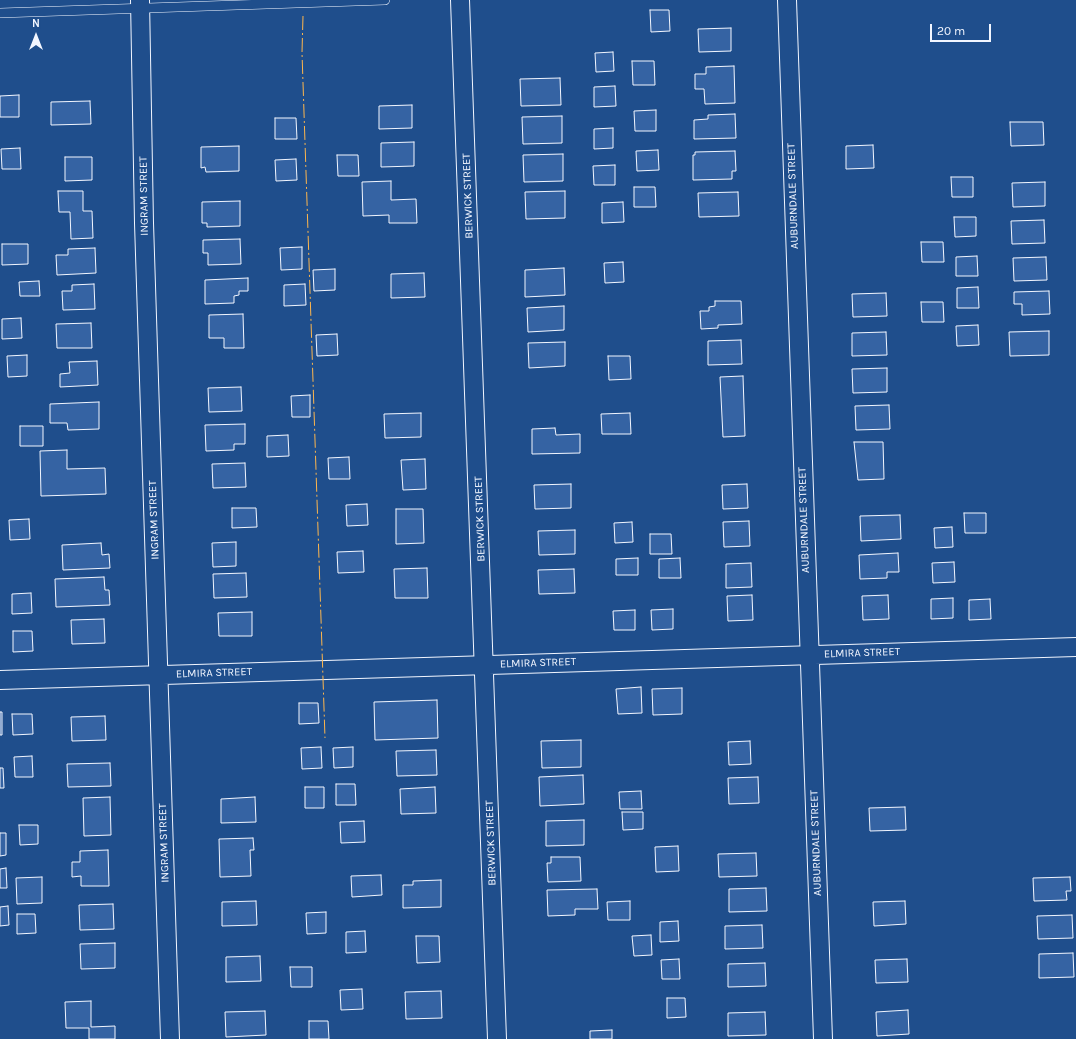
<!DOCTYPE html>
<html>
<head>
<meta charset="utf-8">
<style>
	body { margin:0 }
	#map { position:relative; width:1076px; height:1039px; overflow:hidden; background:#1f4e8c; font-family:Karla,sans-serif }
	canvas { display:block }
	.north { position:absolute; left:16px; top:16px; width:40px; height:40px; -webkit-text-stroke:3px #1f4e8c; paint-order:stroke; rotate:0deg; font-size:11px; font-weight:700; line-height:16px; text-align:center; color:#f2f6ff }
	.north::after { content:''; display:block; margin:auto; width:14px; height:18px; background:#f2f6ff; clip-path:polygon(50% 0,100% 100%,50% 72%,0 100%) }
	.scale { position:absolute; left:930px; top:24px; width:61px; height:18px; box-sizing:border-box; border:2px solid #f2f6ff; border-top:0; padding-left:5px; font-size:12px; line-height:14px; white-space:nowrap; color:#f2f6ff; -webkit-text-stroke:3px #1f4e8c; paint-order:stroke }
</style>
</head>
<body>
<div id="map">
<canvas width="1076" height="1039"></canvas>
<div class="north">N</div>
<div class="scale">20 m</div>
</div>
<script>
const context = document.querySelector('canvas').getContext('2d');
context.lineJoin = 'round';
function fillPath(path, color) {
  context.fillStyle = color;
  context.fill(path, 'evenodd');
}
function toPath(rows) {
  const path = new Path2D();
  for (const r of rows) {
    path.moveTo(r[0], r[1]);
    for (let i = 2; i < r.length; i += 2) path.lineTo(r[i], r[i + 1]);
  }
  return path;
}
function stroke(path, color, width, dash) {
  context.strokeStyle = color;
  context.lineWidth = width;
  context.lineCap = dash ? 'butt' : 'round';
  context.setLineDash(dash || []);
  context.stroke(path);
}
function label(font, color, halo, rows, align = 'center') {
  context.font = font + ' Karla,sans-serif';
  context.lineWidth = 3;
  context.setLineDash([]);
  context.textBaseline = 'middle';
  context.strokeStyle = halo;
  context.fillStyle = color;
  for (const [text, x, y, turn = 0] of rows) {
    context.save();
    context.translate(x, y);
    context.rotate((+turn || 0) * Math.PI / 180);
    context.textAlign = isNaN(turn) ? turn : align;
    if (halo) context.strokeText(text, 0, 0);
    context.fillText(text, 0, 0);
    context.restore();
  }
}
const building = toPath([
	[650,10,669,10,670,31,651,32,650,10],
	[731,28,731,51,699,52,698,29,731,28],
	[613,52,614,71,596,72,595,53,613,52],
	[632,61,654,61,655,85,633,85,632,61],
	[734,66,735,103,705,104,704,89,695,89,695,74,706,74,706,67,734,66],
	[560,78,561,105,521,106,520,79,560,78],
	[615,86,616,106,594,107,594,87,615,86],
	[19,95,19,117,0,117,0,96,19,95],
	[90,101,91,124,51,125,51,102,90,101],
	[412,105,412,128,379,129,379,106,412,105],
	[656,110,656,131,635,131,634,111,656,110],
	[735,114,736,138,694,139,694,120,708,119,708,115,735,114],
	[562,116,562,143,523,144,522,117,562,116],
	[275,118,296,118,297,139,275,139,275,118],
	[1010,122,1043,122,1044,145,1011,146,1010,122],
	[613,128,613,148,594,149,594,129,613,128],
	[414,142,414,166,381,167,381,143,414,142],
	[873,145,874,168,846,169,846,146,873,145],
	[239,146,239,171,206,172,205,167,201,168,201,147,239,146],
	[20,148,21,169,2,169,1,149,20,148],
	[658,150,659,170,637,171,636,151,658,150],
	[735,151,736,171,732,171,732,179,693,180,693,155,695,155,695,152,735,151],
	[563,154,563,181,524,182,523,155,563,154],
	[337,155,358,155,359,176,338,176,337,155],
	[65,157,92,157,92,180,65,181,65,157],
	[296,159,297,180,276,181,275,160,296,159],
	[615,165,615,185,594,185,593,166,615,165],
	[951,177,973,177,973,197,952,197,951,177],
	[391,181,391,200,416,199,417,223,389,223,389,215,363,216,362,182,391,181],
	[1045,182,1045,206,1013,207,1012,183,1045,182],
	[634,187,655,187,656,207,634,207,634,187],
	[58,191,83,191,83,211,92,211,93,238,71,239,70,212,59,212,58,191],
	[565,191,565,218,526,219,525,192,565,191],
	[738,192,739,216,699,217,698,193,738,192],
	[240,201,240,226,207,227,207,223,202,223,202,202,240,201],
	[623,202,624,222,602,223,602,203,623,202],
	[954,217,976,217,976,236,955,237,954,217],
	[1044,220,1045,243,1012,244,1011,221,1044,220],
	[240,239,241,264,208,265,208,253,203,253,203,240,240,239],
	[921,242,943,242,944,262,922,262,921,242],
	[2,244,28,244,28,264,2,265,2,244],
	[302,247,302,269,281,270,280,248,302,247],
	[95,248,96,273,57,275,56,255,68,255,68,249,95,248],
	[977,256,978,276,956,276,956,257,977,256],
	[1046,257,1047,280,1014,281,1013,258,1046,257],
	[623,262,624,282,605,283,604,263,623,262],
	[564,268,565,295,525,297,525,270,564,268],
	[335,269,335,290,314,291,313,270,335,269],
	[424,273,425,297,391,298,391,274,424,273],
	[248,278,248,291,239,291,239,295,234,296,234,303,205,304,205,280,248,278],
	[39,281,40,296,20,296,19,282,39,281],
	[94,284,95,309,63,310,62,291,72,291,72,285,94,284],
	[305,284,306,305,284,306,284,285,305,284],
	[978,287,979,308,957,308,957,288,978,287],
	[1049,291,1050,314,1022,315,1022,304,1014,304,1014,292,1049,291],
	[886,293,887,316,853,317,852,294,886,293],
	[715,301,741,301,742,324,718,325,718,328,701,329,700,311,709,311,709,307,715,306,715,301],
	[921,302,943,302,944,322,922,322,921,302],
	[564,306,564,330,528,332,527,308,564,306],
	[243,314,244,348,224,348,224,338,209,338,209,315,243,314],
	[21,318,22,338,2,339,2,319,21,318],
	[91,323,92,348,57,348,56,324,91,323],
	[978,325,979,345,957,346,956,326,978,325],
	[1049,331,1049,355,1010,356,1009,332,1049,331],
	[886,332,887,355,852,356,852,333,886,332],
	[337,334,338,355,317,356,316,335,337,334],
	[741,340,742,364,708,365,708,341,741,340],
	[565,342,565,366,529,368,528,343,565,342],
	[27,355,27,376,8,377,7,356,27,355],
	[608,356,630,356,631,379,609,380,608,356],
	[97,361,98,385,60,387,60,374,70,373,69,362,97,361],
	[887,368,887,392,853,393,852,369,887,368],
	[743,376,745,436,723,437,720,377,743,376],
	[241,387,242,411,209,412,208,388,241,387],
	[310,395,310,417,292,417,291,396,310,395],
	[99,402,99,429,68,430,67,423,50,423,50,404,99,402],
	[889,405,890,429,856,430,855,406,889,405],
	[421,413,421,437,385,438,384,414,421,413],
	[630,413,631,434,602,434,601,414,630,413],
	[245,424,245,444,234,444,234,450,206,451,205,425,245,424],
	[20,426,43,426,43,446,20,446,20,426],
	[555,428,556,435,580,434,580,453,532,454,532,429,555,428],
	[288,435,289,456,267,457,267,436,288,435],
	[854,442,883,442,884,479,858,480,854,442],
	[67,450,67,469,105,468,106,494,41,496,40,451,67,450],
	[349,457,350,479,329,479,328,458,349,457],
	[425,459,426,489,403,490,401,460,425,459],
	[245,463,246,487,213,488,212,464,245,463],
	[571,484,571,508,535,509,534,485,571,484],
	[747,484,748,508,723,509,722,485,747,484],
	[367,504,368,525,347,526,346,505,367,504],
	[232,508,256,508,257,527,232,528,232,508],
	[396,509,423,509,424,543,396,544,396,509],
	[964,513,986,513,986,533,965,533,964,513],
	[900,515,901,539,861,541,860,516,900,515],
	[29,519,30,539,10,540,9,520,29,519],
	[749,521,750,546,724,547,723,522,749,521],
	[632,522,633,542,615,543,614,523,632,522],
	[952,527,953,547,935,548,934,528,952,527],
	[575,530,575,554,539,555,538,531,575,530],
	[650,534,671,534,672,554,650,554,650,534],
	[236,542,236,566,213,567,212,543,236,542],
	[101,543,102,555,109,554,110,568,63,570,62,545,101,543],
	[363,551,364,572,338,573,337,552,363,551],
	[898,553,899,572,887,572,887,578,860,579,859,555,898,553],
	[638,558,638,575,616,575,616,559,638,558],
	[680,558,681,578,659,578,659,559,680,558],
	[954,562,955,582,933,583,932,563,954,562],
	[751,563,752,587,726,588,726,564,751,563],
	[427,568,428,598,395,598,394,569,427,568],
	[574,569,575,593,539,594,538,570,574,569],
	[246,573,247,597,214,598,213,574,246,573],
	[104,577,105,590,109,590,110,605,56,607,55,579,104,577],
	[31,593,32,613,12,614,12,594,31,593],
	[752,595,753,620,728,621,727,596,752,595],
	[888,595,889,619,863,620,862,596,888,595],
	[953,598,953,618,931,619,931,599,953,598],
	[990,599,991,619,969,620,969,600,990,599],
	[673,609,673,629,652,630,651,610,673,609],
	[635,610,635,630,614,630,613,611,635,610],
	[252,612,252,636,219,636,218,613,252,612],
	[104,619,105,643,72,644,71,620,104,619],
	[13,631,32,631,33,651,13,652,13,631],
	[641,687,642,713,618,714,616,689,641,687],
	[682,688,682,714,653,715,652,689,682,688],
	[437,700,438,738,375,740,374,702,437,700],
	[299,703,318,703,319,723,299,724,299,703],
	[0,712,2,712,2,735,0,735,0,712],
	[12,714,32,714,33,734,13,735,12,714],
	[105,716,106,740,72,741,71,717,105,716],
	[581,740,581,767,542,768,541,741,581,740],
	[750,741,751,764,729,765,728,742,750,741],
	[321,747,322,768,302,769,301,748,321,747],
	[353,747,353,767,334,768,333,748,353,747],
	[436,750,437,775,397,776,396,751,436,750],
	[32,756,33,777,15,777,14,757,32,756],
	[110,763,111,786,68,787,67,764,110,763],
	[0,768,3,768,4,788,0,788,0,768],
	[583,775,584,804,540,806,539,777,583,775],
	[758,777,759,803,729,804,728,778,758,777],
	[336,784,355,784,356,805,336,805,336,784],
	[305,787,324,787,324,808,305,808,305,787],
	[435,787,436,813,401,814,400,789,435,787],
	[641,791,642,809,620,809,619,792,641,791],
	[110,797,111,835,84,836,83,798,110,797],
	[255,797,256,822,221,823,221,799,255,797],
	[905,807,906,830,870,831,869,808,905,807],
	[622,812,643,812,643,829,623,830,622,812],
	[584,820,584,845,546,846,546,821,584,820],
	[364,821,365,842,341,843,340,822,364,821],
	[19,825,38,825,38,844,20,845,19,825],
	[0,833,6,833,6,855,0,856,0,833],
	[253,838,254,850,250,850,251,876,220,877,219,839,253,838],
	[678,846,679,871,656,872,655,847,678,846],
	[108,850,109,886,81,886,81,876,72,877,72,862,80,862,80,851,108,850],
	[756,853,757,876,719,877,718,854,756,853],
	[551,857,580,857,581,881,548,882,547,863,551,863,551,857],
	[6,868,7,888,0,888,0,869,6,868],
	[381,875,382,895,352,897,351,876,381,875],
	[42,877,42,903,17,904,16,878,42,877],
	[1070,877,1071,891,1066,891,1067,900,1034,901,1033,878,1070,877],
	[441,880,441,907,403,908,403,885,413,885,413,881,441,880],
	[766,888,767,911,729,912,729,889,766,888],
	[597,889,598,909,575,909,575,915,548,916,547,890,597,889],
	[256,901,257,925,222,926,222,902,256,901],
	[630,901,630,920,608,920,607,902,630,901],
	[905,901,906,924,874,926,873,902,905,901],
	[113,904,114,929,80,930,79,905,113,904],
	[8,906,9,925,0,926,0,907,8,906],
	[326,912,326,933,307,934,306,913,326,912],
	[17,914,35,914,36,933,17,934,17,914],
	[1072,915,1073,938,1038,939,1037,916,1072,915],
	[678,921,679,941,660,942,660,922,678,921],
	[762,925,763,948,725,949,725,926,762,925],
	[365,931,366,952,346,953,346,932,365,931],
	[651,935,652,955,634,956,632,936,651,935],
	[416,936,439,936,440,962,417,963,416,936],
	[115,943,115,968,81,969,80,944,115,943],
	[1073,953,1074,977,1039,978,1039,954,1073,953],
	[260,956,261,981,226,982,226,957,260,956],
	[679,959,680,979,662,979,661,960,679,959],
	[907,959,908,982,876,983,875,960,907,959],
	[765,963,766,986,728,987,728,964,765,963],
	[290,967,312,967,312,987,291,987,290,967],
	[362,989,363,1009,341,1010,340,990,362,989],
	[441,991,442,1018,406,1019,405,992,441,991],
	[667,998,685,998,686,1017,667,1018,667,998],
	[91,1001,91,1027,115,1026,115,1039,89,1039,89,1028,66,1028,65,1002,91,1001],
	[908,1010,909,1034,877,1036,876,1012,908,1010],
	[265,1011,266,1035,226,1037,225,1012,265,1011],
	[765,1012,766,1035,728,1036,728,1013,765,1012],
	[309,1021,328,1021,329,1039,309,1039,309,1021],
	[612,1030,612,1039,590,1039,590,1031,612,1030]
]);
fillPath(building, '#3563a3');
stroke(building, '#f2f6ff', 1);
const lane = toPath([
	[0,13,385,0]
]);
const street = toPath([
	[140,0,144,223,170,1039],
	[460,0,497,1039],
	[787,0,823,1039],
	[0,680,1076,647]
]);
stroke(lane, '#f2f6ff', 10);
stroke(street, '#f2f6ff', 20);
stroke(lane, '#1f4e8c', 9);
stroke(street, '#1f4e8c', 18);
stroke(toPath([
	[303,16,302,53,325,738]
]), '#ffb74d', 1, [14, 3, 2, 3]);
label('11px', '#f2f6ff', '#1f4e8c', [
	["INGRAM STREET",144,196,-91],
	["BERWICK STREET",468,196,-92],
	["AUBURNDALE STREET",793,196,-92],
	["BERWICK STREET",480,519,-92],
	["INGRAM STREET",154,520,-92],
	["AUBURNDALE STREET",804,520,-92],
	["ELMIRA STREET",862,653,-2],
	["ELMIRA STREET",538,663,-2],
	["ELMIRA STREET",214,673,-2],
	["INGRAM STREET",164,843,-92],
	["BERWICK STREET",491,843,-92],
	["AUBURNDALE STREET",816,843,-92]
]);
</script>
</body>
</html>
